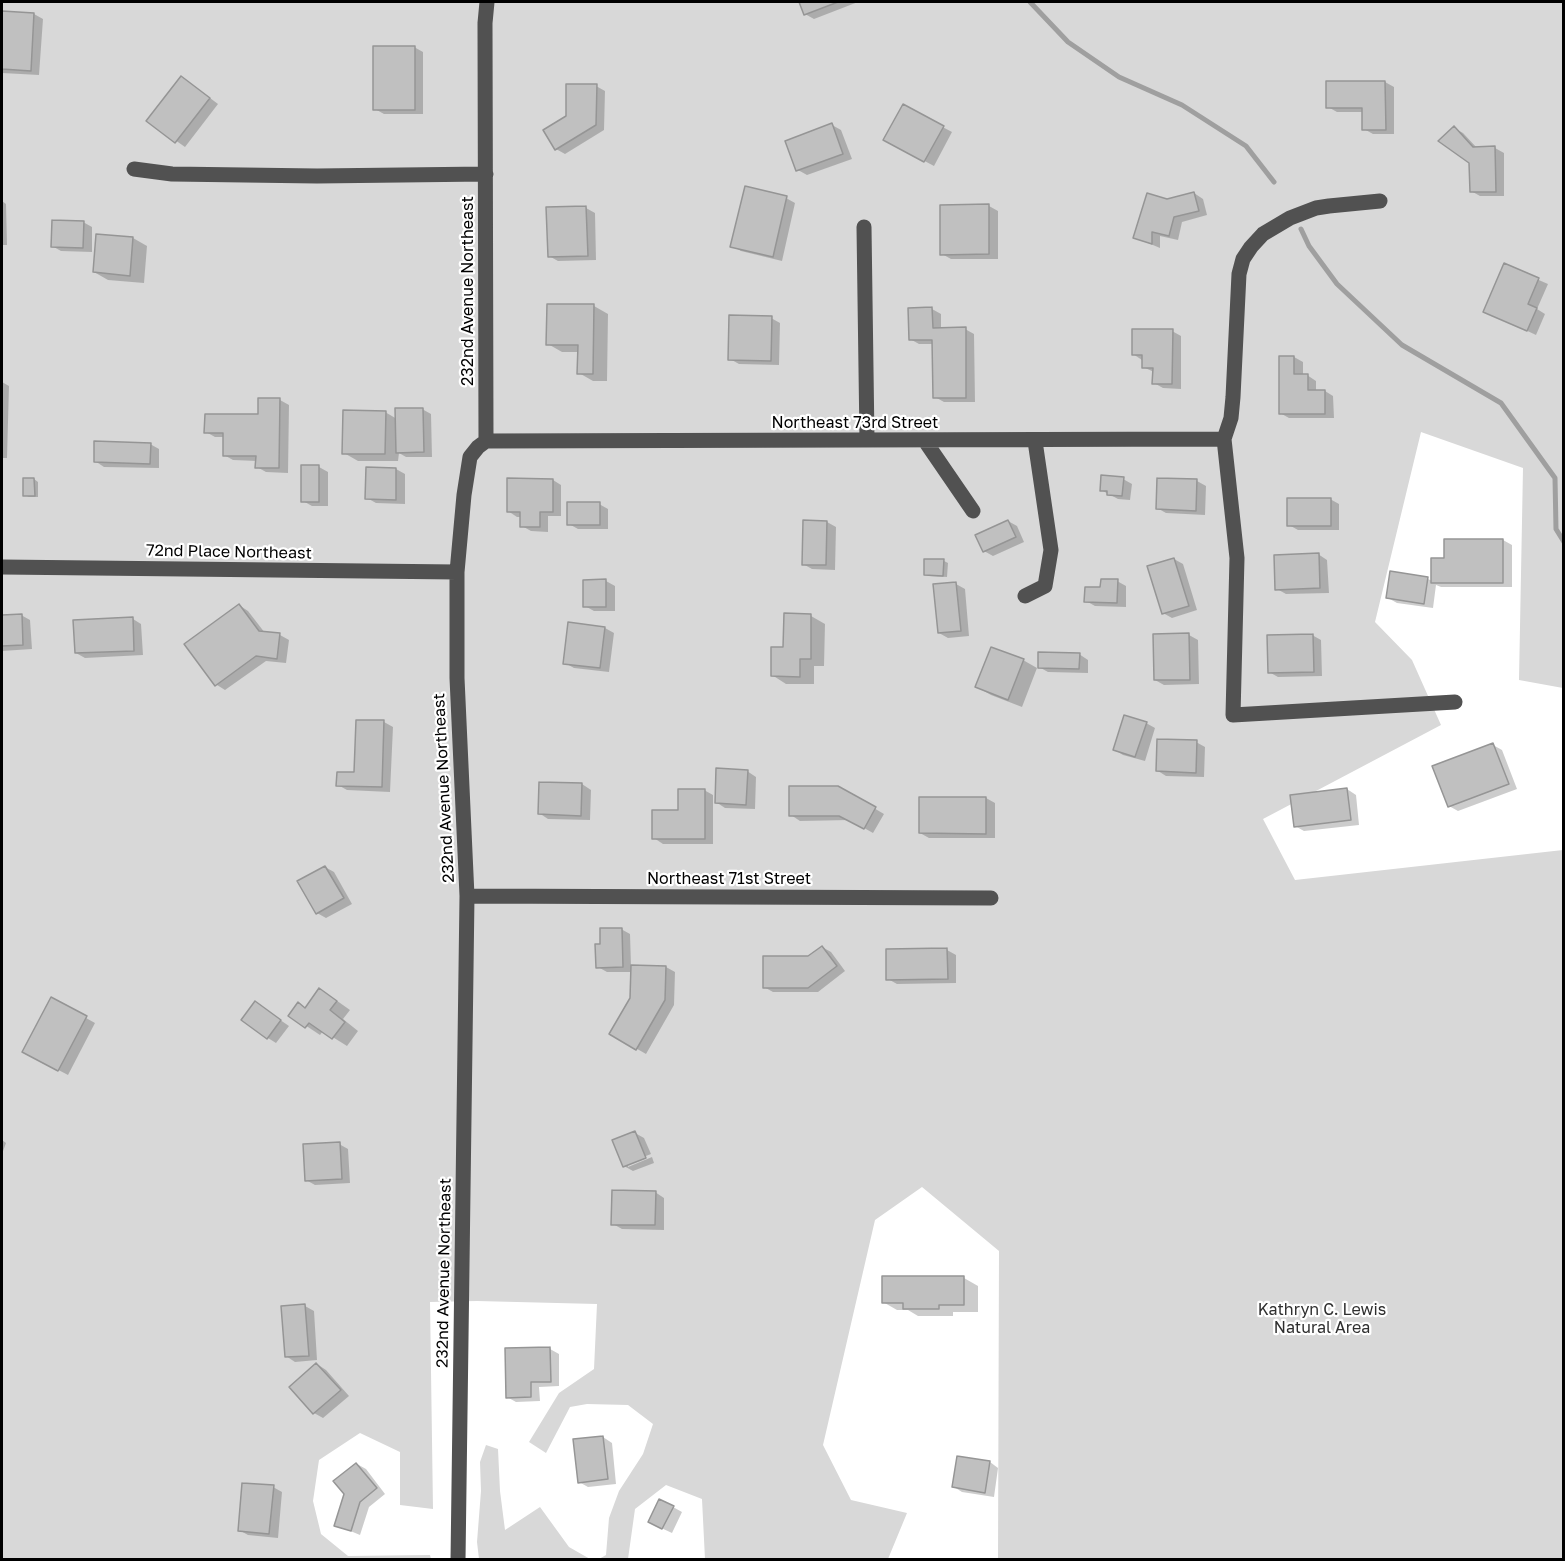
<!DOCTYPE html>
<html>
<head>
<meta charset="utf-8">
<style>
	body { margin:0 }
	#map { position:relative; width:1565px; height:1561px; overflow:hidden; background:#fff; font-family:"Golos Text",sans-serif }
	canvas { display:block }
	.frame { position:absolute; inset:0; border:3px solid #000; pointer-events:none }
</style>
</head>
<body>
<div id="map">
<canvas width="1565" height="1561"></canvas>
<div class="frame"></div>
</div>
<script>
const context = document.querySelector('canvas').getContext('2d');
context.lineJoin = 'round';
function fillPath(path, color) {
  context.fillStyle = color;
  context.fill(path, 'evenodd');
}
function toPath(rows) {
  const path = new Path2D();
  for (const r of rows) {
    path.moveTo(r[0], r[1]);
    for (let i = 2; i < r.length; i += 2) path.lineTo(r[i], r[i + 1]);
  }
  return path;
}
function stroke(path, color, width, dash) {
  context.strokeStyle = color;
  context.lineWidth = width;
  context.lineCap = dash ? 'butt' : 'round';
  context.setLineDash(dash || []);
  context.stroke(path);
}
function label(font, color, halo, rows, align = 'center') {
  context.font = font + ' "Golos Text",sans-serif';
  context.lineWidth = 4.5;
  context.setLineDash([]);
  context.textBaseline = 'middle';
  context.strokeStyle = halo;
  context.fillStyle = color;
  for (const [text, x, y, turn = 0] of rows) {
    context.save();
    context.translate(x, y);
    context.rotate((+turn || 0) * Math.PI / 180);
    context.textAlign = isNaN(turn) ? turn : align;
    if (halo) context.strokeText(text, 0, 0);
    context.fillText(text, 0, 0);
    context.restore();
  }
}
fillPath(toPath([
	[2,2,1563,2,1563,688,1519,680,1523,468,1421,432,1375,622,1412,660,1441,725,1263,819,1295,880,1563,850,1563,1559,998,1559,999,1251,922,1187,875,1220,823,1445,851,1500,907,1513,888,1559,705,1559,702,1499,666,1485,635,1509,628,1559,599,1559,606,1555,609,1518,619,1491,643,1454,653,1424,628,1405,587,1404,570,1407,546,1453,529,1442,559,1393,594,1369,597,1304,477,1301,430,1302,433,1509,400,1505,400,1452,360,1433,319,1460,313,1501,321,1534,348,1556,430,1555,431,1559,2,1560],
	[486,1445,498,1449,500,1491,505,1530,540,1507,569,1547,590,1559,479,1559,477,1542,481,1491,480,1462]
]), '#d8d8d8');
fillPath(toPath([
	[801,2,858,2,814,19,805,14],
	[2,12,34,14,43,19,39,75,2,73],
	[414,47,423,52,423,114,384,114,375,109],
	[1385,82,1394,87,1394,134,1373,134,1364,129,1364,112,1337,112,1328,107],
	[190,83,218,104,185,147,148,121],
	[596,86,605,91,604,130,565,154,556,149],
	[903,106,952,132,934,166,885,140],
	[832,125,841,130,852,159,807,175,798,170],
	[1454,128,1463,133,1477,148,1495,148,1504,153,1504,196,1480,196,1471,191,1471,162],
	[1194,193,1203,199,1207,215,1182,222,1178,240,1160,236,1160,248,1134,237,1167,200],
	[786,198,795,203,782,261,741,251,732,246],
	[2,201,6,204,7,245,2,245],
	[989,206,998,211,998,259,951,259,942,254],
	[586,208,595,213,596,260,558,261,549,256],
	[83,222,92,227,92,252,61,251,52,246],
	[133,238,147,246,144,283,108,280,94,272],
	[1504,265,1548,284,1537,309,1545,314,1536,335,1485,311],
	[594,306,608,314,607,381,593,381,579,373,579,352,562,352,548,344],
	[932,309,941,314,941,329,965,329,974,334,975,402,944,402,935,397,934,344,919,344,910,339],
	[771,318,780,323,779,365,739,364,730,359],
	[1172,331,1181,336,1181,389,1163,388,1154,383,1154,372,1143,367,1142,360,1133,354],
	[1294,357,1303,362,1303,375,1307,375,1316,381,1316,391,1325,391,1333,396,1334,418,1289,418,1280,413],
	[2,382,9,386,7,458,2,458],
	[280,400,289,405,288,473,266,472,257,467,257,461,233,460,224,455,224,437,215,437,206,432,260,416],
	[422,409,431,414,432,457,406,457,399,453,398,461,358,461,344,453,385,412,397,419],
	[150,444,159,449,159,468,104,467,95,461],
	[303,467,319,467,328,472,328,506,312,506,303,501],
	[396,469,405,474,405,504,376,503,367,498],
	[34,479,38,482,38,497,29,497,25,495],
	[1123,479,1132,484,1130,500,1118,499,1101,490],
	[553,480,561,485,561,516,548,516,548,532,531,531,522,526,522,517,517,517,508,511],
	[1197,481,1206,486,1205,515,1166,513,1157,508],
	[1330,499,1339,504,1339,530,1298,530,1289,525],
	[599,504,608,509,608,529,578,529,569,524],
	[1008,521,1017,526,1024,542,993,556,984,551],
	[827,522,836,527,835,570,812,569,803,564],
	[1503,540,1512,545,1512,587,1441,587,1436,585,1433,608,1397,603,1388,598,1428,579,1432,581,1445,559],
	[1318,554,1327,560,1329,593,1286,594,1277,589],
	[1174,559,1183,564,1197,610,1172,618,1163,613],
	[944,561,948,563,947,577,929,576,925,574],
	[606,581,615,586,615,611,594,611,585,606],
	[1117,581,1126,586,1126,607,1095,606,1086,601,1102,588],
	[956,584,965,589,969,636,948,638,939,633],
	[239,605,248,611,265,633,280,635,289,640,286,663,266,661,225,690,217,685,186,644],
	[21,615,30,620,32,649,2,651,2,616],
	[811,616,825,624,824,666,814,666,814,684,786,684,772,675,785,648],
	[133,619,141,624,143,655,85,658,76,653],
	[605,628,614,633,609,672,574,668,565,663],
	[1189,635,1198,640,1199,684,1164,685,1155,680],
	[1312,635,1321,640,1322,676,1278,677,1269,672],
	[1079,654,1088,660,1088,673,1048,672,1039,667],
	[1023,660,1037,668,1022,707,991,695,977,687],
	[384,722,393,727,390,792,347,790,338,785,355,774],
	[1146,723,1155,728,1145,761,1123,755,1115,750],
	[1196,742,1205,747,1204,777,1166,776,1158,771],
	[1493,745,1502,750,1517,789,1458,811,1449,806],
	[747,771,756,777,755,809,725,808,716,802],
	[582,784,591,790,590,820,548,819,539,813],
	[838,787,884,814,873,833,850,820,800,821,791,815],
	[1347,789,1356,795,1359,825,1304,831,1295,826],
	[704,790,713,795,713,844,663,844,654,838,679,812],
	[986,798,995,803,995,838,929,838,920,833],
	[325,867,334,872,352,904,326,918,317,913],
	[621,929,630,934,631,966,666,967,675,972,674,1005,646,1054,611,1034,632,998,632,972,607,972,598,967],
	[822,947,831,952,845,971,818,992,773,992,764,987],
	[947,950,956,955,956,983,897,984,888,979],
	[333,998,350,1010,343,1019,358,1031,347,1046,323,1031,320,1035,290,1015],
	[52,999,95,1023,68,1075,24,1052],
	[264,1009,289,1026,276,1043,268,1038],
	[635,1133,644,1138,651,1154,628,1163,628,1167,652,1157,654,1163,633,1171,624,1166],
	[2,1140,6,1143,2,1154],
	[339,1144,348,1149,350,1183,315,1185,306,1180],
	[655,1192,664,1198,664,1230,622,1229,613,1224],
	[964,1278,978,1286,978,1312,953,1312,953,1316,918,1316,908,1310,897,1310,883,1302],
	[305,1306,314,1311,317,1360,295,1362,286,1356],
	[550,1349,559,1354,559,1386,539,1387,540,1401,516,1402,507,1397],
	[317,1364,326,1370,349,1396,323,1418,314,1413,291,1387],
	[603,1437,612,1443,616,1484,588,1487,579,1482],
	[990,1462,998,1468,994,1497,962,1492,954,1487],
	[357,1464,366,1469,385,1494,369,1507,360,1535,336,1525],
	[273,1487,282,1492,278,1538,248,1535,239,1530],
	[673,1507,682,1512,672,1533,659,1527]
]), '#0003');
stroke(toPath([
	[1030,2,1068,42,1119,77,1182,105,1246,146,1274,182],
	[1301,229,1309,246,1337,284,1402,345,1501,403,1555,478,1556,529,1564,542]
]), '#9f9f9f', 5);
const building = toPath([
	[799,2,838,2,804,15,799,2],
	[2,11,34,13,31,71,2,69,2,11],
	[373,46,415,46,415,110,373,110,373,46],
	[181,76,210,98,175,143,146,121,181,76],
	[1326,81,1385,81,1386,130,1362,130,1362,108,1326,108,1326,81],
	[566,84,597,84,596,125,555,150,543,130,566,116,566,84],
	[903,104,944,126,924,162,883,140,903,104],
	[832,123,843,154,796,171,785,141,832,123],
	[1454,126,1473,147,1495,146,1496,192,1470,192,1469,163,1438,141,1454,126],
	[745,186,787,196,773,257,730,247,745,186],
	[1194,192,1199,211,1174,217,1169,236,1152,232,1152,244,1133,238,1147,193,1167,199,1194,192],
	[989,204,989,254,940,255,940,205,989,204],
	[586,206,588,256,548,257,546,207,586,206],
	[52,220,84,221,83,248,51,247,52,220],
	[96,234,133,237,130,276,93,272,96,234],
	[1504,263,1539,278,1528,304,1537,308,1527,331,1483,312,1504,263],
	[547,304,594,304,593,374,577,374,578,345,546,345,547,304],
	[932,307,933,328,966,327,966,398,933,398,932,340,909,340,908,308,932,307],
	[729,315,772,316,771,361,728,360,729,315],
	[1132,329,1173,329,1172,384,1152,384,1153,368,1142,368,1142,355,1132,355,1132,329],
	[1279,356,1294,356,1294,374,1308,374,1308,390,1325,390,1325,414,1279,414,1279,356],
	[258,398,280,398,279,468,255,468,256,456,223,456,223,433,204,433,205,414,258,414,258,398],
	[395,408,423,408,424,452,396,453,395,408],
	[343,410,386,411,385,454,342,454,343,410],
	[94,441,151,443,150,464,94,462,94,441],
	[301,465,319,465,319,502,301,502,301,465],
	[366,467,396,468,396,500,365,499,366,467],
	[1101,475,1124,477,1122,496,1107,495,1107,491,1100,491,1101,475],
	[23,478,34,478,35,496,23,496,23,478],
	[507,478,553,479,553,512,540,512,540,527,520,527,520,512,507,512,507,478],
	[1157,478,1197,479,1196,511,1156,509,1157,478],
	[1287,498,1331,498,1331,526,1287,526,1287,498],
	[567,502,600,502,600,525,567,525,567,502],
	[803,520,827,521,826,565,802,565,803,520],
	[1008,520,1016,537,983,552,975,535,1008,520],
	[1444,539,1503,539,1503,583,1431,583,1431,558,1444,558,1444,539],
	[1319,553,1320,588,1275,590,1274,555,1319,553],
	[1174,558,1189,606,1162,614,1147,566,1174,558],
	[924,559,944,559,943,576,924,575,924,559],
	[1390,571,1428,577,1424,604,1386,598,1390,571],
	[606,579,606,607,583,607,583,580,606,579],
	[1101,579,1118,579,1117,603,1084,602,1085,587,1100,587,1101,579],
	[956,582,961,631,938,633,933,584,956,582],
	[239,604,259,631,280,633,277,659,256,656,215,686,184,644,239,604],
	[784,613,811,614,811,659,800,659,800,677,771,676,771,647,783,647,784,613],
	[22,614,23,645,2,646,2,615,22,614],
	[133,617,134,651,75,653,73,620,133,617],
	[568,622,605,627,600,668,563,664,568,622],
	[1189,633,1190,680,1154,680,1153,634,1189,633],
	[1313,634,1314,672,1268,673,1267,635,1313,634],
	[991,647,1024,659,1008,700,975,687,991,647],
	[1038,652,1080,653,1079,669,1038,668,1038,652],
	[1124,715,1147,722,1135,757,1113,750,1124,715],
	[356,720,384,720,382,787,336,786,337,772,354,772,356,720],
	[1157,739,1197,740,1196,773,1156,771,1157,739],
	[1493,743,1509,784,1448,807,1432,766,1493,743],
	[716,768,748,770,746,805,715,803,716,768],
	[539,782,582,783,581,816,538,814,539,782],
	[789,786,838,786,876,807,864,829,839,816,789,816,789,786],
	[1347,788,1351,820,1294,827,1290,795,1347,788],
	[678,789,705,789,705,839,652,839,652,810,678,810,678,789],
	[919,797,986,797,986,834,919,833,919,797],
	[325,866,344,898,316,914,297,881,325,866],
	[600,928,622,928,623,967,596,968,595,944,600,944,600,928],
	[822,946,837,966,808,988,763,988,763,956,808,956,822,946],
	[947,948,948,979,886,980,886,949,947,948],
	[631,965,666,966,665,1000,636,1050,609,1034,630,998,631,965],
	[319,988,337,1001,330,1010,345,1022,332,1039,309,1023,305,1028,288,1016,298,1002,305,1008,319,988],
	[51,997,87,1016,58,1071,22,1052,51,997],
	[255,1001,281,1020,267,1039,241,1020,255,1001],
	[635,1131,646,1158,623,1167,612,1140,635,1131],
	[340,1142,342,1179,305,1181,303,1144,340,1142],
	[612,1190,656,1191,655,1225,611,1225,612,1190],
	[882,1276,964,1276,964,1305,939,1305,939,1309,903,1309,903,1303,882,1303,882,1276],
	[305,1304,309,1356,285,1357,281,1306,305,1304],
	[550,1347,551,1382,531,1382,531,1397,506,1398,505,1348,550,1347],
	[316,1363,341,1390,313,1414,289,1387,316,1363],
	[603,1436,608,1479,578,1483,573,1439,603,1436],
	[957,1456,990,1461,985,1493,952,1487,957,1456],
	[356,1463,377,1488,360,1502,351,1531,334,1526,344,1494,333,1481,356,1463],
	[242,1483,274,1485,269,1534,238,1531,242,1483],
	[659,1499,674,1506,662,1529,648,1522,659,1499]
]);
fillPath(building, '#c0c0c0');
stroke(building, '#959595', 1.5);
stroke(toPath([
	[134,169,172,174,317,176,486,174],
	[1380,201,1329,206,1316,208,1290,218,1263,234,1251,247,1243,259,1239,274,1233,397,1231,418,1224,439,1237,558,1233,715,1455,702],
	[864,227,867,440],
	[486,441,1224,439],
	[925,441,973,511],
	[2,567,457,572],
	[1025,596,1045,586,1051,550,1035,441],
	[467,896,991,898],
	[458,1560,467,896,457,678,457,572,464,495,470,457,478,447,486,441,485,23,487,2]
]), '#515151', 15);
label('16px', '#000', '#fff', [
	["232nd Avenue Northeast",468,291,-90],
	["Northeast 73rd Street",855,423],
	["72nd Place Northeast",229,552,1],
	["232nd Avenue Northeast",444,788,-93],
	["Northeast 71st Street",729,879],
	["232nd Avenue Northeast",444,1273,-89]
]);
label('16px', '#2f2f2f', '#fff', [
	["Kathryn C. Lewis",1322,1310],
	["Natural Area",1322,1328]
]);
</script>
</body>
</html>
